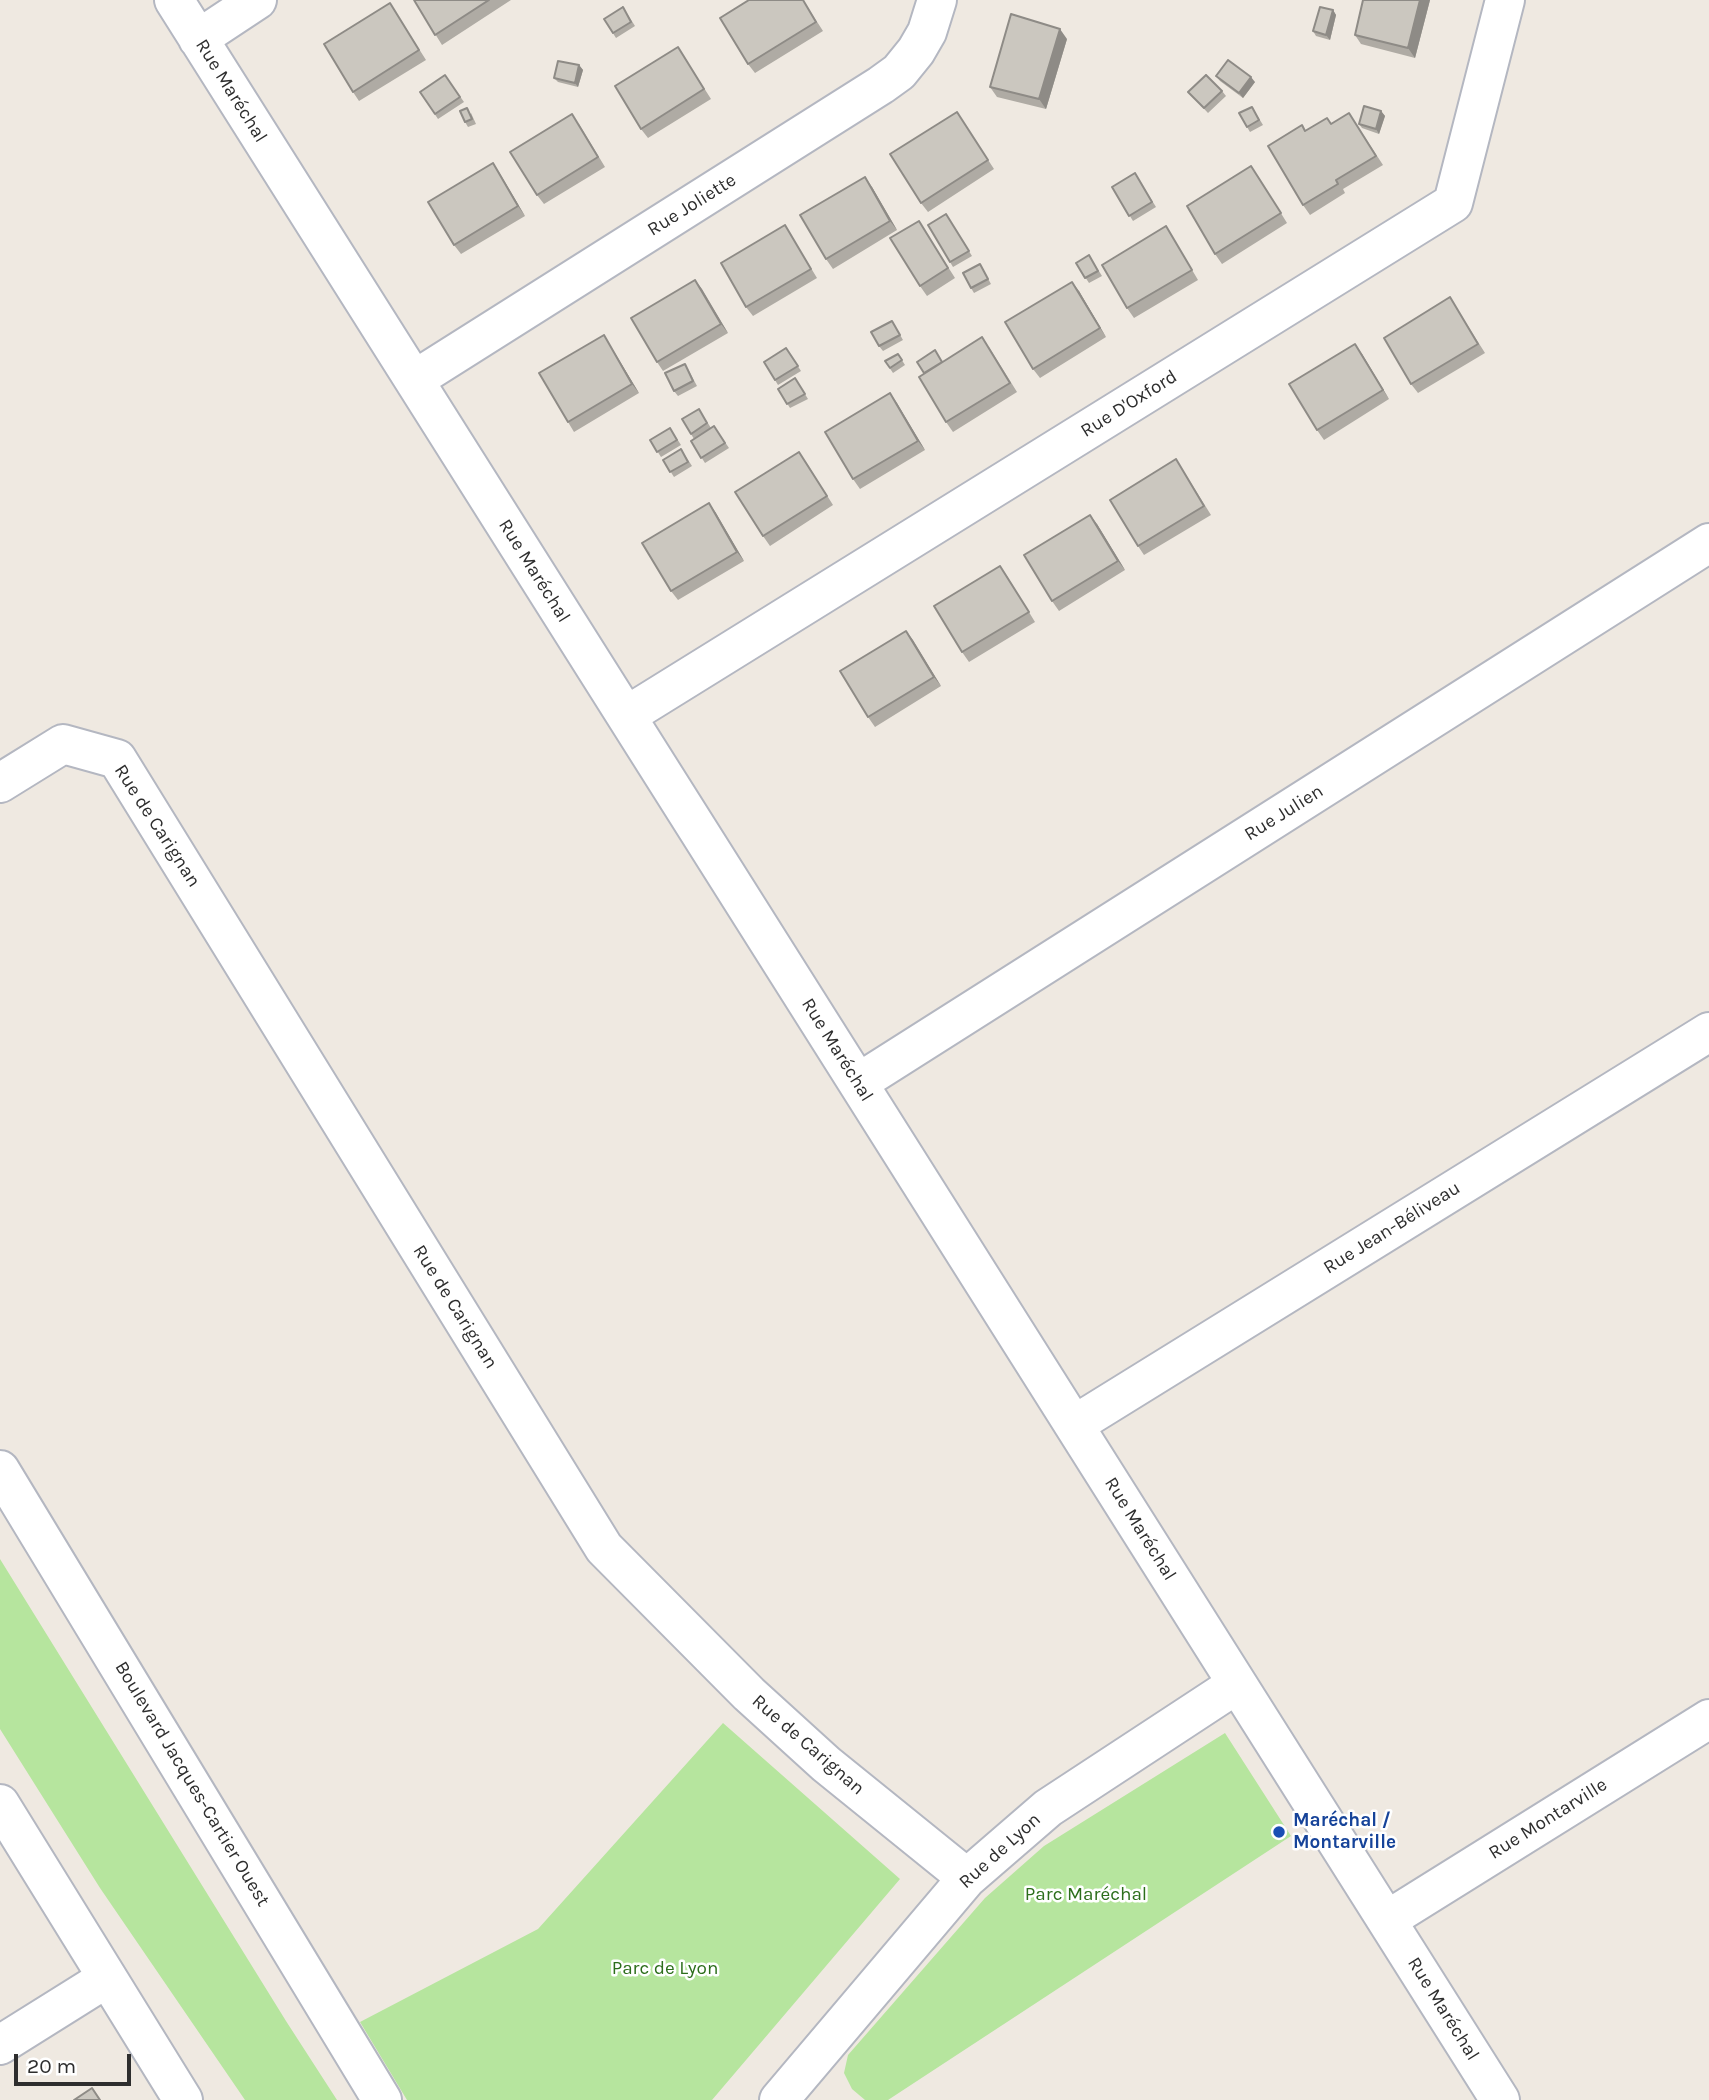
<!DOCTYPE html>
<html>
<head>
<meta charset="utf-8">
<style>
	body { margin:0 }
	#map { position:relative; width:1709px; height:2100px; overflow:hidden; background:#efe9e1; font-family:Karla,sans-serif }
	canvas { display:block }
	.scale { position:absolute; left:14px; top:2054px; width:117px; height:32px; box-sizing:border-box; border:4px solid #2e2e2e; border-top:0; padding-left:9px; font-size:21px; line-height:24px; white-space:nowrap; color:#2e2e2e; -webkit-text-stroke:5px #fff; paint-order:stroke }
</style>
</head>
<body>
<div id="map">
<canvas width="1709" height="2100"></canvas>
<div class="scale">20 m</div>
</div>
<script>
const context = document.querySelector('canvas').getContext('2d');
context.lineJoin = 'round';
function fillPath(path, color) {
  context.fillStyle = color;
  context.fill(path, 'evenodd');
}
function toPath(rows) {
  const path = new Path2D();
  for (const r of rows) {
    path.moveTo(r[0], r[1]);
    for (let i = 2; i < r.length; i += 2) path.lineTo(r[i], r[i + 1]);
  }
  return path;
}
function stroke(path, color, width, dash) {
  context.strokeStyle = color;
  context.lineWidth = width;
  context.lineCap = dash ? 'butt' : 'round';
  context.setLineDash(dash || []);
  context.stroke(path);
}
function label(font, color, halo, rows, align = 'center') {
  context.font = font + ' Karla,sans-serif';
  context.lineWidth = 5;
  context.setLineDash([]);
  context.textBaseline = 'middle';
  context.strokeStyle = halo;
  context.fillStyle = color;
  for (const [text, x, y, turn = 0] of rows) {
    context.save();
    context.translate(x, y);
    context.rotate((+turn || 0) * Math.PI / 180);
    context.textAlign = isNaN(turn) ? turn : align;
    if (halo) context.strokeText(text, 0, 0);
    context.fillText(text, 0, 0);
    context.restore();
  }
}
fillPath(toPath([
	[0,1559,286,2021,337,2100,245,2100,100,1888,0,1729],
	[723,1723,900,1879,712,2100,407,2100,360,2022,538,1929],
	[1225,1733,1291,1836,888,2100,865,2100,852,2089,844,2073,848,2055,985,1898,1044,1846]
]), '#b6e59e');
const street = toPath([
	[174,0,1500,2100],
	[198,39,257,0],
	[414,380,881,85,899,72,916,51,927,32,937,0],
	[626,716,1453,203,1505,0],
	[0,783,63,744,117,759,604,1548,749,1694,826,1764,967,1878],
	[858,1083,1709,543],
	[1074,1425,1709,1032],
	[1387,1920,1709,1719],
	[0,2045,107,1978],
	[779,2100,967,1878,1048,1808,1237,1684]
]);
const secondary = toPath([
	[0,1470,382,2100],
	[0,1804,183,2100]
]);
stroke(street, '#b4b7c1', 42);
stroke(secondary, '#b4b7c1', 42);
stroke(street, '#fff', 38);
stroke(secondary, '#fff', 38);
fillPath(toPath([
	[414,0,511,0,442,45],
	[803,0,823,31,755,73,748,64],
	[1363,0,1430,0,1415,58,1361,44,1355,35],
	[390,3,426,60,359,101,353,92],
	[623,7,635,26,616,38,604,19],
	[1333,10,1336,15,1330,40,1316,36,1313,31],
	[1067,39,1046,109,997,97,990,87],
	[678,47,711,99,648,138,641,129],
	[579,65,583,70,578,87,558,82,554,78],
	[445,75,464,102,438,119,420,92],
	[1216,76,1255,82,1243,98,1220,81],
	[1222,91,1226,96,1208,113,1188,92],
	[1252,107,1263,125,1250,132,1247,127],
	[1381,111,1385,116,1379,134,1362,128,1359,124],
	[957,112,994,169,928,212,921,203],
	[471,113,476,124,468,127,465,122],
	[1349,113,1383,165,1343,189,1345,193,1310,215,1303,205,1306,131,1331,124],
	[579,124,605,167,544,204,537,195],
	[493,163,525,216,461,254,454,245],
	[1258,176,1287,223,1222,264,1215,254],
	[1138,178,1156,207,1133,221,1112,187],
	[872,187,897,230,833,269,826,259],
	[946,214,972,256,953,267,950,262],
	[919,221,955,278,927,296,920,286],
	[791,235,817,278,753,316,746,307],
	[1172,236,1198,280,1134,318,1127,308],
	[1089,255,1102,276,1089,283,1076,263],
	[980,264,991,284,974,293,971,288],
	[695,280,728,333,663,371,657,362],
	[1079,291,1106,337,1040,378,1033,369],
	[1456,307,1485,353,1418,393,1411,384],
	[895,326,903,340,883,351,879,346],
	[604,335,639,393,574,432,568,422],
	[989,347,1017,392,953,432,946,422,942,362],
	[786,348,801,371,778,385,764,362],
	[898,354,905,365,893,373,885,361],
	[1362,354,1389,399,1324,440,1317,430],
	[688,369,697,386,678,396,674,391],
	[795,378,808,399,790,408,778,389],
	[890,393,925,450,860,489,853,479],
	[699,409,711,428,714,426,729,448,705,463,691,441,694,439,682,419],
	[670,428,681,445,661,457,650,440],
	[681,449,692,466,674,477,663,460],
	[1176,459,1211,515,1144,555,1138,546],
	[806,462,833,505,770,546,763,536],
	[709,503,744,561,678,600,671,591],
	[1097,524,1125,570,1059,611,1052,601],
	[1007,576,1035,622,969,662,962,652],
	[906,631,941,686,875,727,868,717]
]), '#afaba4');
fillPath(toPath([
	[1420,0,1430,0,1415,58,1408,48],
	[1333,10,1336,15,1330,40,1326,35],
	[1060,29,1067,39,1046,109,1039,99],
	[579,65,583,70,578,87,575,83],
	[1251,77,1255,82,1243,98,1239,93],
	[1381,111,1385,116,1379,134,1376,129],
	[493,163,499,172,525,216,518,206],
	[865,177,872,187,897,230,890,221],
	[695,280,702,289,728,333,721,324],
	[1072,282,1079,291,1106,337,1100,328],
	[604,335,610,345,639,393,632,384],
	[1355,344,1362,354,1389,399,1383,390],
	[890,393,897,403,925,450,918,441],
	[709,503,716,513,744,561,737,552],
	[1090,515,1097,524,1125,570,1118,561],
	[906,631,913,640,941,686,934,677]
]), '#8e8b86');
const building = toPath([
	[414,0,489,0,435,35,414,0],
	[749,0,803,0,816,22,748,64,720,18,749,0],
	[1363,0,1420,0,1408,48,1355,35,1363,0],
	[390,3,419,50,353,92,324,44,390,3],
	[623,7,631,22,613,33,604,19,623,7],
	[1320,7,1333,10,1326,35,1313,31,1320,7],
	[1011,14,1060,29,1039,99,990,87,1011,14],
	[678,47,704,89,641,129,615,86,678,47],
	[1228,60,1251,77,1239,93,1216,76,1228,60],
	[558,61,579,65,575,83,554,78,558,61],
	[445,75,460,97,435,114,420,92,445,75],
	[1206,75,1222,91,1204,108,1188,92,1206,75],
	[1364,106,1381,111,1376,129,1359,124,1364,106],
	[1252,107,1259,120,1247,127,1239,113,1252,107],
	[467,108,472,119,465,122,460,111,467,108],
	[957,112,988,160,921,203,890,154,957,112],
	[1349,113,1376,156,1336,180,1338,184,1303,205,1268,146,1302,125,1305,131,1327,118,1331,124,1349,113],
	[572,114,598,157,537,195,510,152,572,114],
	[493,163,518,206,454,245,428,202,493,163],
	[1251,166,1281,213,1215,254,1187,206,1251,166],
	[1135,173,1152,202,1129,216,1112,187,1135,173],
	[865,177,890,221,826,259,800,215,865,177],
	[946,214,969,251,950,262,928,225,946,214],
	[919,221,948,268,920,286,890,238,919,221],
	[785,225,811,269,746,307,721,263,785,225],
	[1166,226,1192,270,1127,308,1102,265,1166,226],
	[1089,255,1098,271,1085,278,1076,263,1089,255],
	[980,264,988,279,971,288,963,273,980,264],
	[695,280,721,324,657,362,631,318,695,280],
	[1072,282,1100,328,1033,369,1005,322,1072,282],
	[1450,297,1478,344,1411,384,1384,338,1450,297],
	[892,321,900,335,879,346,871,332,892,321],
	[604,335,632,384,568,422,539,373,604,335],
	[982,337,1010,383,946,422,919,377,982,337],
	[1355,344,1383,390,1317,430,1289,384,1355,344],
	[786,348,798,366,775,380,764,362,786,348],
	[935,350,942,362,924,373,917,362,935,350],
	[898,354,902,360,890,368,885,361,898,354],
	[685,364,693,381,674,391,665,373,685,364],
	[795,378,805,394,787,404,778,389,795,378],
	[890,393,918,441,853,479,825,432,890,393],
	[699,409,707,423,691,434,682,419,699,409],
	[714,426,725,443,701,458,691,441,714,426],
	[670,428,677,440,657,452,650,440,670,428],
	[681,449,688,462,670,472,663,460,681,449],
	[799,452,827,496,763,536,735,492,799,452],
	[1176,459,1204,506,1138,546,1110,500,1176,459],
	[709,503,737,552,671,591,642,543,709,503],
	[1090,515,1118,561,1052,601,1024,555,1090,515],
	[1000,566,1029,612,962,652,934,606,1000,566],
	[906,631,934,677,868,717,840,671,906,631],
	[92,2088,100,2100,74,2100,92,2088]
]);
fillPath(building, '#cbc7bf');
stroke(building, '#8e8b86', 2);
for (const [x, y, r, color] of [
	[1279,1832,7,"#1a4fb4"]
]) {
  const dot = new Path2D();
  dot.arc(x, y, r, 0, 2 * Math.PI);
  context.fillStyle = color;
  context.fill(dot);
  stroke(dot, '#fff', 2.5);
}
label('19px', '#2e2e2e', '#fff', [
	["Rue Maréchal",231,91,58],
	["Rue Joliette",692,205,-32],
	["Rue D'Oxford",1129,404,-32],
	["Rue Maréchal",534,571,58],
	["Rue Julien",1284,813,-32],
	["Rue de Carignan",157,826,57],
	["Rue Maréchal",837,1050,58],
	["Rue Jean-Béliveau",1392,1228,-32],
	["Rue de Carignan",455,1307,58],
	["Rue Maréchal",1140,1529,58],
	["Rue de Carignan",808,1745,41],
	["Boulevard Jacques-Cartier Ouest",192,1784,59],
	["Rue Montarville",1548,1819,-32],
	["Rue de Lyon",1000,1851,-42],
	["Rue Maréchal",1443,2009,58]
]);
label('bold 19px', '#164399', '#fff', [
	["Maréchal /",1293,1821],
	["Montarville",1293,1843]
], 'left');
label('19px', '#2c6e1b', '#fff', [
	["Parc Maréchal",1086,1895],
	["Parc de Lyon",665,1969]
]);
</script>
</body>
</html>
